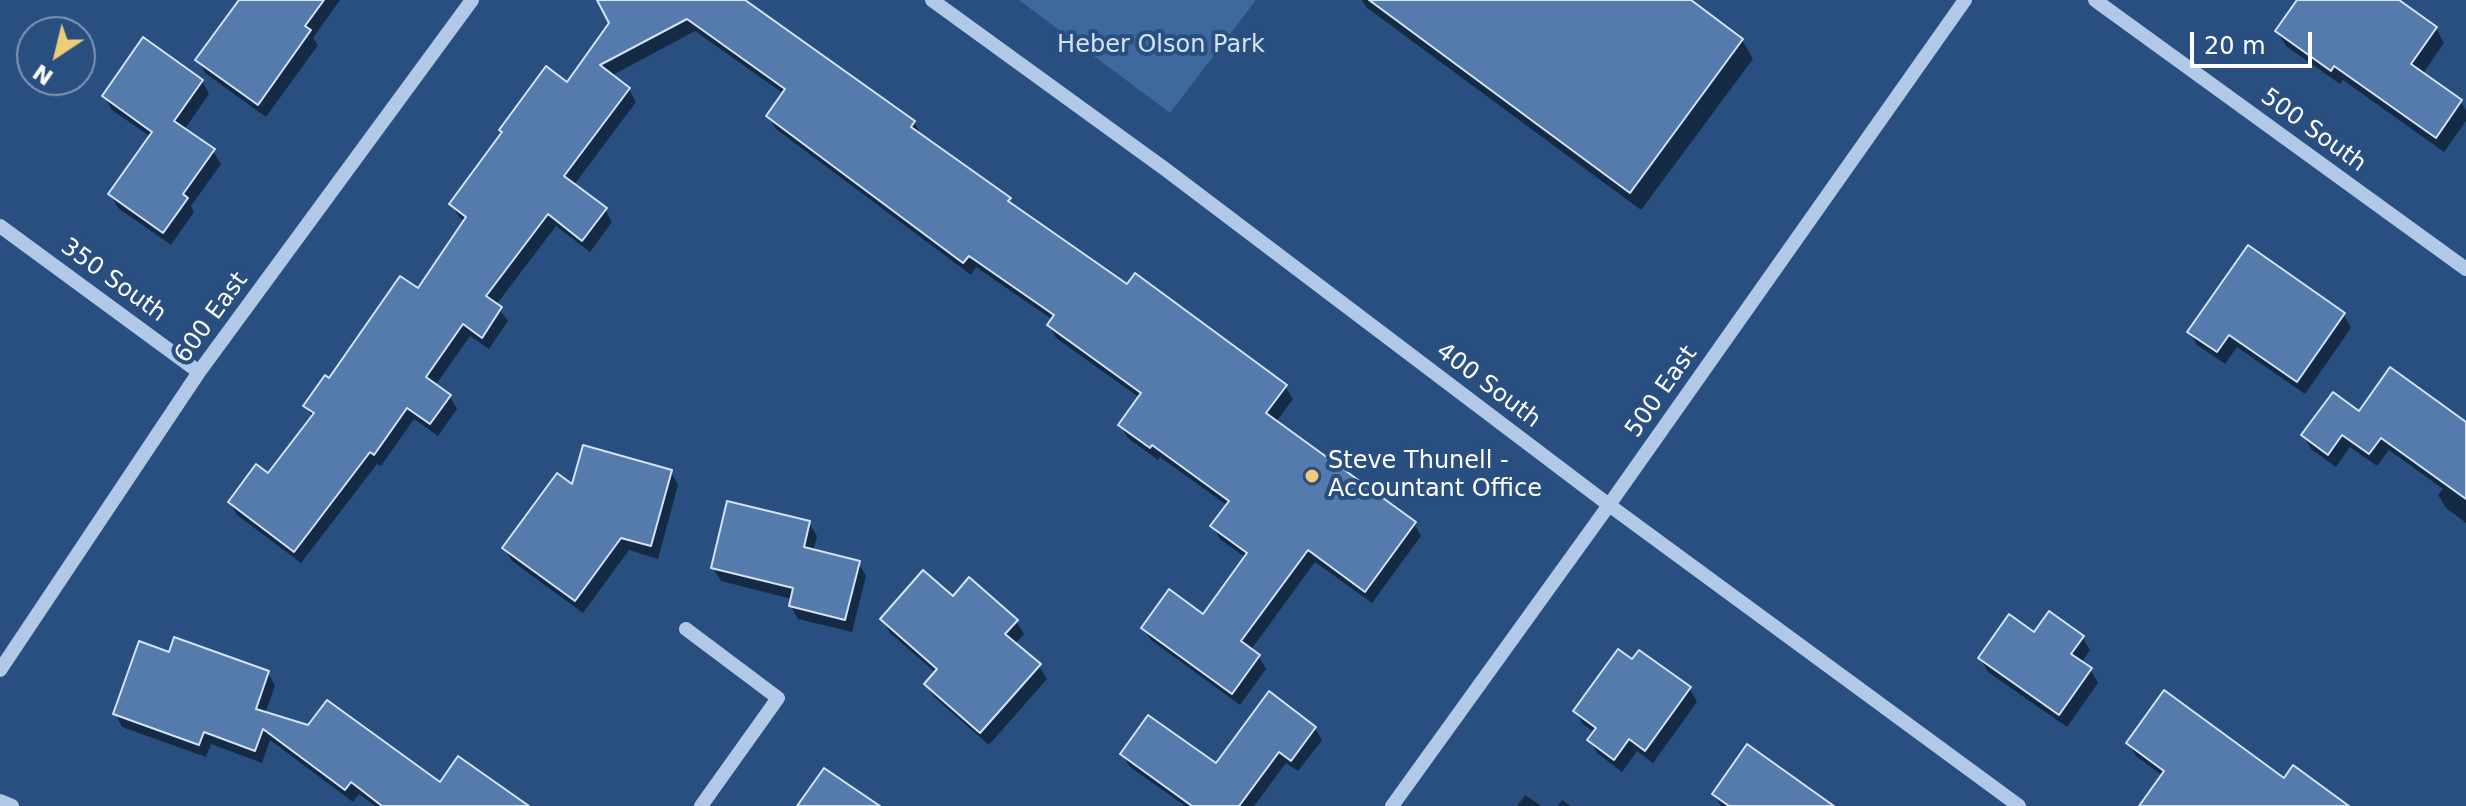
<!DOCTYPE html>
<html>
<head>
<meta charset="utf-8">
<style>
	body { margin:0 }
	#map { position:relative; width:2466px; height:806px; overflow:hidden; background:#294f81; font-family:"DejaVu Sans",sans-serif }
	canvas { display:block }
	.north { position:absolute; left:16px; top:16px; width:80px; height:80px; box-sizing:border-box; background:#294f81; border:2px solid #7f95b3; border-radius:50%; rotate:215deg; font-size:22px; font-weight:700; line-height:32px; text-align:center; color:#fff }
	.north::after { content:''; display:block; margin:auto; width:28px; height:36px; background:#edcb78; clip-path:polygon(50% 0,100% 100%,50% 72%,0 100%) }
	.scale { position:absolute; left:2190px; top:32px; width:122px; height:36px; box-sizing:border-box; border:4px solid #fff; border-top:0; padding-left:10px; font-size:24px; line-height:28px; white-space:nowrap; color:#fff; -webkit-text-stroke:6px #294f81; paint-order:stroke }
</style>
</head>
<body>
<div id="map">
<canvas width="2466" height="806"></canvas>
<div class="north">N</div>
<div class="scale">20 m</div>
</div>
<script>
const context = document.querySelector('canvas').getContext('2d');
context.lineJoin = 'round';
function fillPath(path, color) {
  context.fillStyle = color;
  context.fill(path, 'evenodd');
}
function toPath(rows) {
  const path = new Path2D();
  for (const r of rows) {
    path.moveTo(r[0], r[1]);
    for (let i = 2; i < r.length; i += 2) path.lineTo(r[i], r[i + 1]);
  }
  return path;
}
function stroke(path, color, width, dash) {
  context.strokeStyle = color;
  context.lineWidth = width;
  context.lineCap = dash ? 'butt' : 'round';
  context.setLineDash(dash || []);
  context.stroke(path);
}
function label(font, color, halo, rows, align = 'center') {
  context.font = font + ' "DejaVu Sans",sans-serif';
  context.lineWidth = 8;
  context.setLineDash([]);
  context.textBaseline = 'middle';
  context.strokeStyle = halo;
  context.fillStyle = color;
  for (const [text, x, y, turn = 0] of rows) {
    context.save();
    context.translate(x, y);
    context.rotate((+turn || 0) * Math.PI / 180);
    context.textAlign = isNaN(turn) ? turn : align;
    if (halo) context.strokeText(text, 0, 0);
    context.fillText(text, 0, 0);
    context.restore();
  }
}
fillPath(toPath([
	[1019,0,1256,0,1170,113]
]), '#3e699e');
fillPath(toPath([
	[241,0,340,0,313,38,318,45,266,117,205,73,198,60],
	[600,0,714,0,914,122,921,135,1009,199,1014,208,1128,287,1285,386,1293,399,1276,422,1414,523,1421,536,1372,603,1315,562,1250,651,1259,657,1266,669,1240,705,1151,640,1143,628,1204,617,1246,558,1220,539,1213,526,1228,506,1160,457,1158,460,1128,438,1120,425,1140,398,1056,338,1049,325,1053,320,976,267,971,275,776,129,768,116,784,94,695,31,611,76,629,89,636,102,574,185,605,209,612,222,590,252,556,226,496,305,508,321,489,349,470,336,435,386,450,397,457,409,438,436,414,419,381,466,377,464,301,563,237,515,230,503,269,476,313,418,306,406,419,290,465,222,459,217,452,204,567,85,612,23],
	[1362,0,1688,0,1742,40,1753,59,1641,210,1366,7],
	[2300,0,2395,0,2436,28,2444,43,2422,75,2461,102,2466,111,2466,121,2444,152,2343,80,2340,84,2286,46,2277,31],
	[202,81,209,94,184,130,213,151,221,164,191,206,194,212,171,245,118,208,110,194,151,137,112,110,104,96],
	[2344,315,2351,328,2305,394,2237,347,2225,364,2197,345,2190,332],
	[2359,414,2466,428,2466,523,2446,508,2438,495,2443,489,2389,450,2377,466,2350,447,2336,467,2311,449,2304,436],
	[671,472,678,485,658,559,629,550,583,613,512,561,504,548,573,487],
	[809,523,817,536,813,551,858,562,866,576,852,632,798,619,791,606,792,599,721,581,713,568],
	[953,599,1016,621,1024,634,1015,644,1039,666,1047,679,989,745,934,697,926,684,936,673,890,633,883,620],
	[2034,635,2082,637,2090,650,2081,663,2091,670,2098,683,2067,727,1988,672,1980,658],
	[170,654,268,673,275,686,265,714,440,785,525,806,375,806,359,794,353,802,270,740,262,763,211,744,206,757,122,727,115,713],
	[1690,689,1697,702,1653,763,1637,751,1622,772,1597,753,1590,740,1595,733,1583,724,1575,711],
	[1315,728,1322,740,1298,771,1286,763,1254,806,1185,806,1129,766,1122,754,1216,766],
	[2128,743,2284,781,2345,806,2156,806,2163,776,2136,756],
	[1714,794,1824,806,1721,806],
	[1525,795,1541,806,1517,806],
	[1562,800,1571,806,1558,806]
]), '#0007');
const building = toPath([
	[239,0,324,0,305,26,311,30,258,105,195,60,239,0],
	[597,0,745,0,915,121,911,127,1011,198,1008,201,1127,284,1135,273,1287,385,1266,413,1416,522,1365,592,1308,550,1241,641,1260,655,1232,694,1141,628,1169,589,1203,614,1247,553,1210,526,1229,501,1152,445,1150,448,1118,425,1141,393,1047,325,1054,315,969,256,963,263,766,116,785,89,687,19,600,65,630,88,564,176,607,208,582,241,548,214,486,296,502,307,482,338,463,324,426,377,451,395,430,424,407,408,374,455,370,452,294,552,228,502,256,464,268,473,314,413,303,406,325,375,329,378,400,276,418,288,466,217,449,204,502,132,499,130,546,66,567,82,609,23,597,0],
	[1369,0,1691,0,1743,39,1630,193,1369,0],
	[2297,0,2399,0,2437,27,2411,64,2462,100,2436,138,2334,66,2331,71,2275,31,2297,0],
	[143,37,203,80,174,121,215,149,183,194,188,198,163,233,108,194,152,132,102,96,143,37],
	[2248,245,2345,313,2297,382,2229,335,2217,352,2187,332,2248,245],
	[2390,367,2466,422,2466,499,2381,438,2369,454,2342,435,2328,455,2301,435,2333,392,2359,411,2390,367],
	[583,445,672,470,651,546,621,538,575,601,502,548,557,473,572,484,583,445],
	[727,501,810,521,804,547,860,561,845,620,789,606,793,588,711,568,727,501],
	[923,570,953,596,969,577,1018,620,1005,634,1041,664,980,733,924,684,937,669,880,619,923,570],
	[2049,611,2084,636,2071,654,2092,668,2059,715,1978,658,2009,614,2034,632,2049,611],
	[174,637,269,671,256,709,308,725,327,700,440,782,458,756,529,806,382,806,351,782,345,790,263,729,255,751,204,732,199,745,113,714,139,641,169,652,174,637],
	[1618,649,1632,659,1639,650,1691,687,1645,751,1629,739,1614,760,1587,740,1596,728,1573,711,1618,649],
	[2164,690,2284,778,2293,765,2349,806,2139,806,2164,771,2126,743,2164,690],
	[1269,691,1316,727,1291,761,1279,752,1239,806,1192,806,1120,754,1148,715,1216,763,1269,691],
	[1747,744,1834,806,1729,806,1712,794,1747,744],
	[824,768,880,806,797,806,824,768]
]);
fillPath(building, '#557bac');
stroke(building, '#d4e3f5', 2);
stroke(toPath([
	[932,0,1165,169,1609,505,2019,806],
	[2095,0,2466,269],
	[0,226,199,372],
	[686,629,778,698,701,806],
	[0,670,199,372,472,0],
	[0,801,12,806],
	[1392,806,1609,505,1965,0]
]), '#b1c9e6', 14);
for (const [x, y, r, color] of [
	[1312,476,8,"#edcb78"]
]) {
  const dot = new Path2D();
  dot.arc(x, y, r, 0, 2 * Math.PI);
  context.fillStyle = color;
  context.fill(dot);
  stroke(dot, '#294f81', 3);
}
label('24px', '#d4e3f5', '#294f81', [
	["Heber Olson Park",1161,46]
]);
label('24px', '#fff', '#294f81', [
	["500 South",2313,131,36],
	["350 South",113,281,36],
	["600 East",212,318,-54],
	["400 South",1488,386,37],
	["500 East",1662,392,-55]
]);
label('24px', '#fff', '#294f81', [
	["Steve Thunell -",1328,462],
	["Accountant Office",1328,490]
], 'left');
</script>
</body>
</html>
